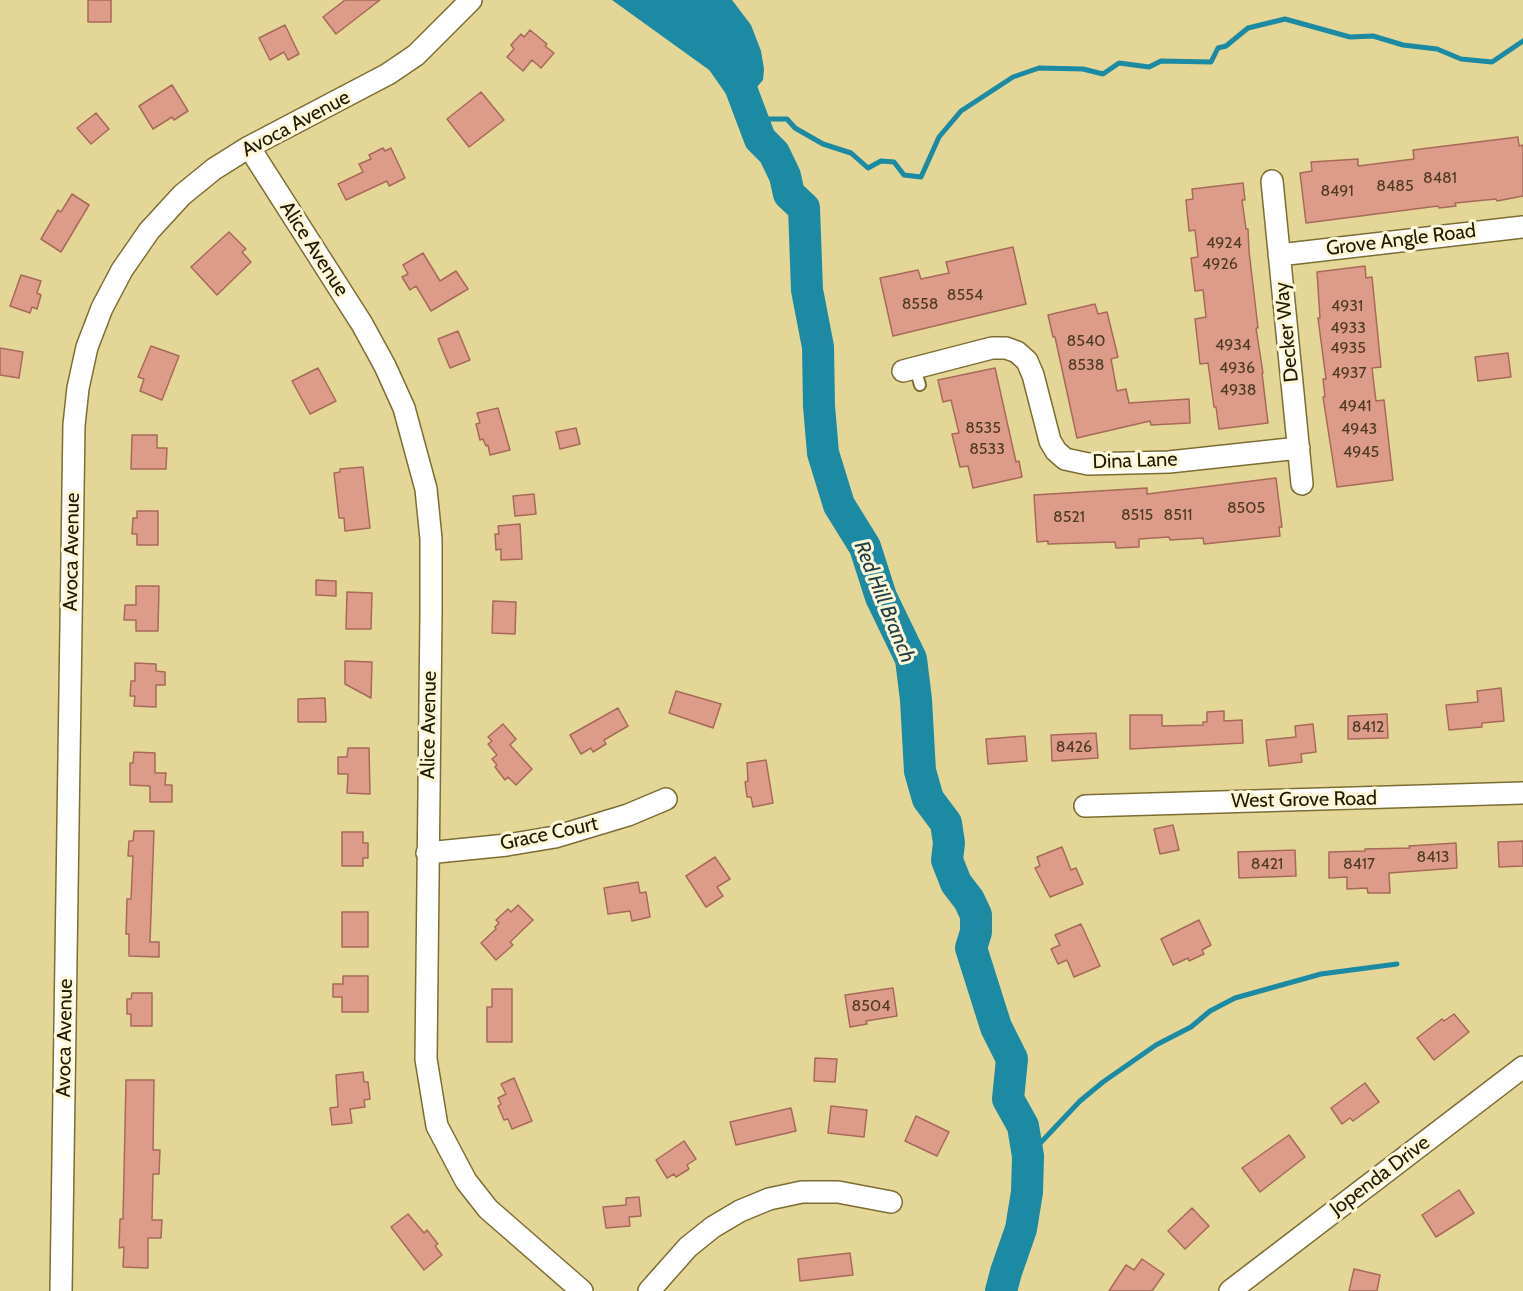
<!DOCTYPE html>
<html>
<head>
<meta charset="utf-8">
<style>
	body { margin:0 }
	canvas { display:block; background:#e4d697 }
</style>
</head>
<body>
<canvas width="1523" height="1291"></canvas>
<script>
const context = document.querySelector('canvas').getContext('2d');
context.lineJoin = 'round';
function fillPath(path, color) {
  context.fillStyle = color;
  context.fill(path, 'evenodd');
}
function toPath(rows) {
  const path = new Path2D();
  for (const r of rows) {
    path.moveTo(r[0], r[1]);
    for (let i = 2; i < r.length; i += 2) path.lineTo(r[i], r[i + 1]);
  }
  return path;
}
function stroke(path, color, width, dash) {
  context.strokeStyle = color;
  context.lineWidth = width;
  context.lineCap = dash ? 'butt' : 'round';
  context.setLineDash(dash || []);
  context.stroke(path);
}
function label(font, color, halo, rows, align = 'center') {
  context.font = font + ' Cabin,sans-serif';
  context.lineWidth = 6;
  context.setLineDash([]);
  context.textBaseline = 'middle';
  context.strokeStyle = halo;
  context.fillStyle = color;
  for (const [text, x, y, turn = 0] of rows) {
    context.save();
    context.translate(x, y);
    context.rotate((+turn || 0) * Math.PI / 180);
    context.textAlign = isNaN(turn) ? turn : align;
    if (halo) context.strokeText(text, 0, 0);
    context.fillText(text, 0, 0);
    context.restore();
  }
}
fillPath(toPath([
	[612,0,732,0,751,25,761,51,764,69,763,80,757,87,750,88,740,86,712,72]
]), '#1b8aa2');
stroke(toPath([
	[748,110,762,114,765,119,787,119,795,128,823,144,851,153,868,168,881,161,894,162,904,175,921,177,939,137,961,111,1013,77,1039,68,1083,69,1103,74,1119,63,1149,67,1161,61,1211,62,1218,48,1226,46,1248,28,1285,19,1350,37,1373,36,1403,45,1437,49,1461,59,1492,62,1523,41],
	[1028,1156,1080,1101,1103,1082,1156,1045,1191,1027,1210,1011,1235,998,1321,974,1397,964]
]), '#1b8aa2', 5);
stroke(toPath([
	[680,0,740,86,760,139,774,153,785,176,789,194,804,208,807,290,818,347,819,406,823,453,839,505,865,547,881,597,911,659,916,700,920,771,928,799,946,823,949,843,947,860,956,883,969,900,976,915,976,932,971,948,996,1027,1012,1059,1008,1099,1023,1126,1028,1156,1027,1192,1021,1229,1006,1272,1001,1291]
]), '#1b8aa2', 32);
const building = toPath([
	[88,0,111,0,111,22,88,22,88,0],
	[345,0,380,0,336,34,323,17,345,0],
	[285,25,299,54,288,60,284,52,270,60,259,38,285,25],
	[530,30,547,44,545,46,554,53,541,68,532,60,523,71,507,57,514,49,511,45,521,34,524,37,530,30],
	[172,85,188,111,174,120,172,117,153,129,139,106,172,85],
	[481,92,504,120,469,147,447,119,481,92],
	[96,113,109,129,91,144,77,128,96,113],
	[1518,137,1519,146,1523,145,1523,196,1497,201,1496,199,1455,203,1456,206,1439,208,1438,206,1306,223,1300,173,1312,171,1311,162,1358,159,1358,166,1414,159,1413,150,1518,137],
	[383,148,385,151,391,148,405,178,389,186,387,181,346,200,338,184,363,172,359,164,371,159,369,155,383,148],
	[1243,183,1245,200,1242,200,1246,229,1248,229,1249,251,1258,328,1256,328,1263,373,1262,373,1268,423,1219,429,1216,407,1214,407,1208,363,1200,364,1195,319,1206,317,1203,290,1195,291,1191,258,1198,257,1195,230,1189,231,1186,200,1193,199,1192,189,1243,183],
	[72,194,89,205,61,252,41,239,58,210,61,212,72,194],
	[229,232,246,249,242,252,251,262,217,295,191,267,229,232],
	[1013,247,1026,304,893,336,880,278,918,270,921,279,949,273,946,262,1013,247],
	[423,253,440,281,456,271,468,289,431,311,416,286,410,290,402,277,408,274,403,265,423,253],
	[1365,266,1366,278,1372,277,1381,367,1372,368,1374,385,1376,401,1384,400,1393,480,1337,487,1323,397,1325,397,1323,379,1326,379,1318,318,1320,318,1317,272,1365,266],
	[21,275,41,281,37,293,41,295,37,309,32,307,30,313,10,306,21,275],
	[1095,304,1098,314,1107,312,1118,357,1111,359,1117,391,1126,389,1129,403,1189,399,1190,423,1151,425,1150,421,1077,438,1055,337,1053,337,1048,315,1095,304],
	[458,331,470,360,450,368,438,339,458,331],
	[151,346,179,356,162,400,140,391,144,379,138,377,151,346],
	[0,348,23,352,19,378,0,375,0,348],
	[1508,353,1511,377,1478,381,1475,357,1508,353],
	[318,368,336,401,310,414,292,381,318,368],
	[995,368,1016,462,1019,461,1022,477,973,488,968,466,960,467,952,434,959,433,951,400,943,402,938,380,995,368],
	[498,408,510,450,490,455,488,445,486,446,483,439,480,440,476,424,480,423,477,413,498,408],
	[576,428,580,444,560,449,556,432,576,428],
	[132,435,157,435,157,448,167,448,166,469,131,469,132,435],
	[363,467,370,528,345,531,344,518,339,518,334,473,340,472,340,469,363,467],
	[1276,478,1282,527,1279,527,1280,536,1204,544,1203,538,1170,540,1169,537,1139,539,1139,547,1116,548,1115,542,1048,544,1048,541,1037,542,1034,495,1147,488,1147,494,1276,478],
	[534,494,536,514,515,516,513,496,534,494],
	[137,511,158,511,158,545,137,545,137,534,132,534,133,518,137,518,137,511],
	[520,524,522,559,501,560,501,549,496,550,495,534,499,534,498,526,520,524],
	[316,580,336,581,336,596,316,595,316,580],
	[136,586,159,586,158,631,136,631,136,620,124,620,125,605,136,605,136,586],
	[347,592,372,593,371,629,346,629,347,592],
	[493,601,516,602,515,634,492,633,493,601],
	[345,661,372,662,371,698,345,684,345,661],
	[135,663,156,664,156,671,165,672,165,685,156,685,156,707,134,706,135,696,130,696,131,681,135,681,135,663],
	[1501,688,1504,721,1482,723,1482,727,1449,730,1446,705,1478,702,1477,691,1501,688],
	[676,691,721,704,713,728,669,713,676,691],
	[325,698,326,722,298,722,298,699,325,698],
	[618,708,628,726,604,740,606,744,593,752,591,748,581,754,570,735,618,708],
	[1224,711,1224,721,1242,720,1243,743,1130,749,1130,715,1162,715,1162,726,1203,725,1203,722,1207,722,1207,712,1224,711],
	[1387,714,1388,738,1348,739,1348,716,1387,714],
	[503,724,516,739,510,745,532,769,516,785,508,777,505,780,495,767,497,765,492,759,497,755,488,744,492,741,488,737,503,724],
	[1313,724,1316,752,1301,754,1302,762,1269,766,1266,740,1296,737,1295,726,1313,724],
	[1096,733,1098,758,1052,761,1051,735,1096,733],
	[1025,736,1027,761,988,764,986,739,1025,736],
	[348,748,369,748,370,794,347,793,348,774,338,774,338,757,347,757,348,748],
	[134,752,155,753,155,773,166,773,165,785,172,785,172,802,150,802,150,786,130,785,130,763,133,763,134,752],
	[766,760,773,803,753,807,751,797,747,797,745,782,748,781,747,763,766,760],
	[1173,825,1179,850,1160,854,1154,829,1173,825],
	[134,831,154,831,150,942,159,942,159,957,129,956,129,934,126,934,127,899,131,899,133,856,128,856,129,841,133,841,134,831],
	[342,832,363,832,363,843,368,843,368,858,363,858,363,866,342,866,342,832],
	[1523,841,1523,866,1499,867,1498,842,1523,841],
	[1456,843,1457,868,1389,873,1390,893,1368,893,1367,888,1347,889,1347,877,1329,878,1329,852,1365,851,1365,849,1410,848,1409,846,1456,843],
	[1062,847,1071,870,1076,868,1083,884,1050,897,1035,868,1040,866,1037,857,1062,847],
	[1295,850,1296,876,1239,878,1238,852,1295,850],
	[715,857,730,879,717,887,723,896,706,907,686,876,715,857],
	[638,882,640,893,646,892,650,917,632,921,630,911,608,914,604,888,638,882],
	[518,905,533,920,510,942,513,945,496,960,481,943,496,929,495,927,499,923,496,920,508,909,511,912,518,905],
	[342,912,368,912,368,947,342,947,342,912],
	[1199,920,1211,945,1202,950,1204,954,1189,961,1188,958,1173,965,1161,939,1199,920],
	[1081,924,1100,966,1074,977,1067,960,1058,964,1051,949,1060,945,1055,935,1081,924],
	[343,976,368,976,368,1012,342,1012,342,997,333,997,333,984,343,984,343,976],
	[893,988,897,1016,866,1021,867,1024,850,1027,845,995,893,988],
	[492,989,512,989,512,1042,487,1042,487,1007,492,1007,492,989],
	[132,993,152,993,152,1026,131,1026,131,1014,127,1014,127,999,131,999,132,993],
	[1454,1014,1469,1032,1434,1060,1417,1038,1442,1019,1444,1021,1454,1014],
	[815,1058,837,1059,835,1082,814,1081,815,1058],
	[363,1072,364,1082,368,1082,370,1099,364,1100,365,1107,350,1109,352,1123,332,1125,330,1108,338,1107,336,1075,363,1072],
	[514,1078,532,1121,512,1129,508,1119,504,1120,498,1106,501,1104,498,1098,506,1094,501,1084,514,1078],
	[126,1080,154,1080,153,1150,160,1150,159,1174,153,1174,152,1220,162,1220,161,1238,148,1238,148,1268,123,1267,124,1247,119,1248,120,1219,123,1219,126,1080],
	[1365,1083,1379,1102,1353,1121,1350,1118,1342,1124,1331,1108,1365,1083],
	[831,1106,867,1110,864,1137,828,1133,831,1106],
	[791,1108,796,1131,736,1145,730,1122,791,1108],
	[916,1116,949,1132,937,1156,905,1141,916,1116],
	[1289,1135,1305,1157,1260,1192,1242,1168,1289,1135],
	[684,1141,696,1159,687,1165,689,1169,676,1177,674,1174,667,1178,656,1160,684,1141],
	[1459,1190,1474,1213,1436,1237,1422,1215,1459,1190],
	[639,1197,641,1216,629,1217,630,1226,606,1228,603,1207,626,1205,626,1198,639,1197],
	[1192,1208,1209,1226,1185,1249,1168,1231,1192,1208],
	[408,1214,424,1233,427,1230,438,1244,435,1246,442,1255,424,1270,391,1227,408,1214],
	[850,1253,853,1275,800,1281,798,1259,850,1253],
	[1142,1259,1164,1274,1152,1291,1109,1291,1126,1265,1134,1270,1142,1259],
	[1354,1269,1380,1275,1377,1291,1349,1291,1354,1269]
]);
fillPath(building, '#dd9c8a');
stroke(building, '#a76a59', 1.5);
const lane = toPath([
	[915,368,920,385]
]);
const street = toPath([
	[249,147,362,324,385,366,404,408,426,489,431,539,431,614,426,1059,437,1126,466,1181,488,1209,582,1291],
	[1272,181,1302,484],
	[1279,255,1523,227],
	[903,371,992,348,1006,348,1017,352,1027,361,1033,375,1050,441,1056,451,1065,459,1088,464,1169,462,1299,448],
	[1085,806,1523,793],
	[427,853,507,845,555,837,628,815,666,799],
	[61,1291,74,425,78,388,87,347,102,308,122,270,149,231,182,195,214,169,249,147,388,74,416,55,471,0],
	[649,1291,688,1247,713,1227,740,1211,769,1199,802,1192,838,1192,891,1202],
	[1230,1291,1523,1067]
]);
stroke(lane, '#7c6e32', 14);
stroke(street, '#7c6e32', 24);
stroke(lane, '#fff', 10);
stroke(street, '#fff', 21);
label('16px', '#4e3a24', null, [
	["8481",1440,178],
	["8485",1395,186],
	["8491",1337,191],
	["4924",1224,243],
	["4926",1220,264],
	["8554",965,295],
	["8558",920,304],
	["4931",1347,306],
	["4933",1348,328],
	["8540",1086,341],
	["4934",1233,345],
	["4935",1348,348],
	["8538",1086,365],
	["4936",1237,368],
	["4937",1349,373],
	["4938",1238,390],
	["4941",1355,406],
	["8535",983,428],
	["4943",1359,429],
	["8533",987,449],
	["4945",1361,452],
	["8505",1246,508],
	["8515",1137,515],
	["8511",1178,515],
	["8521",1069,517],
	["8412",1368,727],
	["8426",1074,747],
	["8413",1433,857],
	["8421",1267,864],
	["8417",1359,864],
	["8504",871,1006]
]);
label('20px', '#1f1a02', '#fef7d8', [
	["Avoca Avenue",296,124,-28],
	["Grove Angle Road",1401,240,-7],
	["Alice Avenue",314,249,57],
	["Decker Way",1287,332,-96],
	["Dina Lane",1135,461,-2],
	["Avoca Avenue",72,552,-89],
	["Alice Avenue",429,725,-89],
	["West Grove Road",1304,800,-1],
	["Grace Court",549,834,-12],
	["Avoca Avenue",65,1038,-89],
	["Jopenda Drive",1380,1176,-37]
]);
label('italic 21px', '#213f48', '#fef7d8', [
	["Red Hill Branch",884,602,68]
]);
</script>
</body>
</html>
